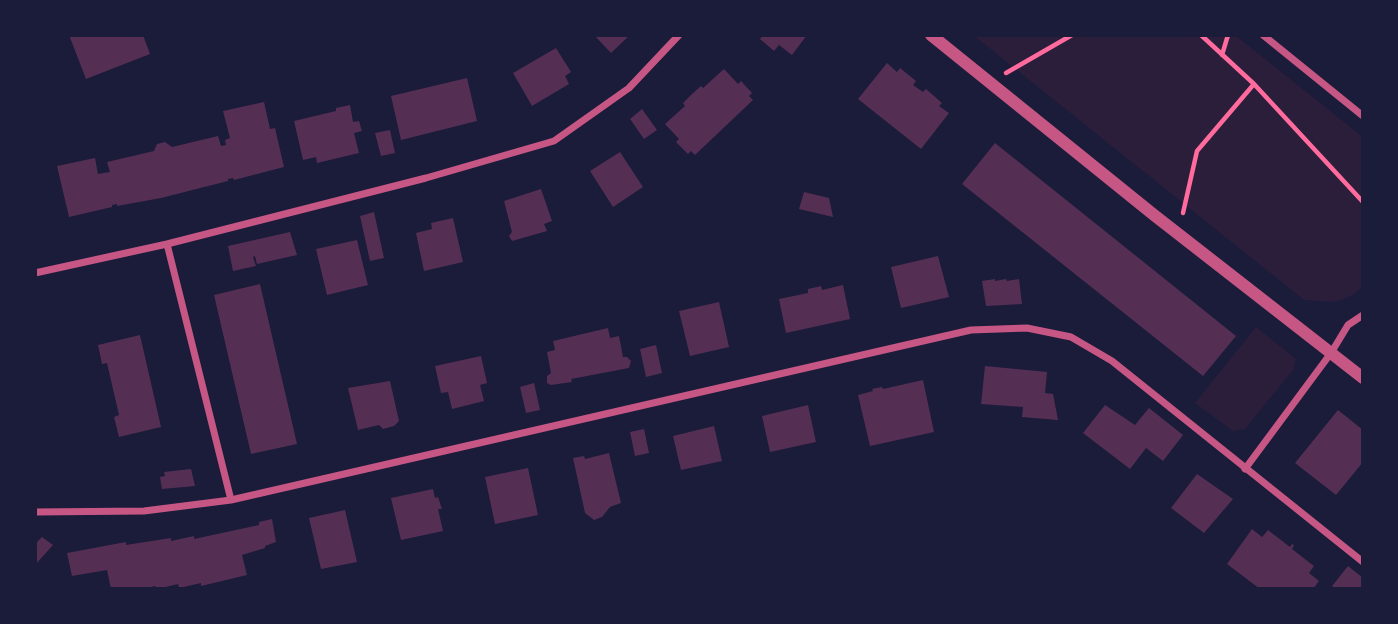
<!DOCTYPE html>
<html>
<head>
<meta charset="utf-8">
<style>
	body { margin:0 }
	#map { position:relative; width:1398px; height:624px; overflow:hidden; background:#1b1b3a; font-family:"Libre Baskerville",serif }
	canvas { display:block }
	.frame { position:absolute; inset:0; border:37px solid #1b1b3a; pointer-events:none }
</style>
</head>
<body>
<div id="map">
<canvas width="1398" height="624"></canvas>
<div class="frame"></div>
</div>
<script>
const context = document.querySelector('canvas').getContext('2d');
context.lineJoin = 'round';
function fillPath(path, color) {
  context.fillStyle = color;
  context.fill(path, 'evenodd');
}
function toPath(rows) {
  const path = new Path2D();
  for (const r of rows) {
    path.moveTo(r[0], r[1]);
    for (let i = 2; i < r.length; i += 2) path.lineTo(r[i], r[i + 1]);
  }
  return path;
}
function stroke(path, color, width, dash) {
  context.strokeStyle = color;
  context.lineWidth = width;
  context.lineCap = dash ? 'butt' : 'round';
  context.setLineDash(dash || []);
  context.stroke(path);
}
fillPath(toPath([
	[973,35,1235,35,1363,137,1363,286,1355,294,1336,302,1304,300],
	[1256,327,1296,359,1293,370,1245,429,1233,431,1195,403]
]), '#2a1e3b');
fillPath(toPath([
	[69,35,143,35,150,54,86,79],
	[594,35,630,35,611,53],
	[763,35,807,35,792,55,779,45,774,51,760,39],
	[556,48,571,72,565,76,569,84,532,106,513,73],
	[887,63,897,72,900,68,916,81,913,85,923,92,926,89,942,103,939,106,949,113,921,149,858,99],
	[724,69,738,84,741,81,752,93,749,96,753,100,695,155,691,151,688,154,676,142,679,139,665,124,685,106,683,103,692,94,701,86,703,88],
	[467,78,477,121,401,140,391,96],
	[264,102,270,129,275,128,284,167,234,180,233,178,228,179,228,181,161,198,117,206,117,204,112,205,112,207,69,217,57,166,95,158,98,174,110,172,107,162,154,151,157,144,165,142,172,147,218,136,221,146,226,145,225,140,230,138,223,111],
	[350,105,353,122,359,121,362,131,354,133,359,153,317,163,316,157,303,160,294,121,336,111,336,108],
	[642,109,657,130,644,139,630,119],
	[390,130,395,153,381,156,375,133],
	[995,143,1236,336,1203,376,962,184],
	[620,152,643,187,613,207,590,171],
	[541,189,552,221,544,224,547,231,512,241,509,236,512,232,504,201],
	[804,192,829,198,833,217,799,209],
	[374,212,384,258,370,261,360,216],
	[453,218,463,262,424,271,416,233,432,229,431,223],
	[290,232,297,255,257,264,255,256,253,257,256,266,233,271,228,246],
	[357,240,368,285,327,295,316,249],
	[938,256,949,297,901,308,891,267],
	[995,279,995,281,1006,279,1007,281,1019,279,1022,304,986,306,982,281],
	[260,284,297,444,251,454,214,295],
	[843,285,850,319,786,333,779,299,808,293,808,289,821,286,822,290],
	[719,302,729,347,690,356,679,311],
	[608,328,610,338,619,336,623,357,627,357,631,361,629,368,571,379,572,382,551,385,547,383,547,376,551,373,547,352,555,350,553,341],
	[140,335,161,427,119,437,114,417,119,415,107,363,102,364,98,345],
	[656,345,662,373,646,377,640,349],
	[481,356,487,383,480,385,484,401,452,409,448,392,441,393,435,366],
	[985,366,1047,372,1045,393,1053,394,1058,420,1022,417,1023,407,981,404],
	[923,380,934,432,870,446,858,395,873,391,872,389,882,387,883,389],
	[390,381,399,421,394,426,383,429,379,425,358,430,348,388],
	[534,383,540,410,526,413,520,387],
	[808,405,816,442,770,452,762,416],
	[1105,405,1135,425,1149,408,1183,435,1163,461,1146,448,1130,469,1083,433],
	[1338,410,1363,430,1363,462,1336,495,1295,463],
	[714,426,722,461,681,470,673,436],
	[644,429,649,453,635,456,630,432],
	[609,453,621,503,610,507,602,517,594,520,585,513,573,458,584,456,585,459],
	[528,468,538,515,495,524,485,477],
	[191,469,195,486,162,489,160,477,165,476,164,472],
	[1197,474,1233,499,1204,533,1171,508],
	[433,489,435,498,438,497,442,509,438,509,443,531,401,540,391,498],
	[345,510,357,562,321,569,309,518],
	[272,519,276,542,265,546,265,548,242,555,247,575,201,586,201,583,179,588,178,584,157,589,155,586,141,589,111,589,107,570,72,576,67,553,126,542,126,545,171,538,171,541,194,536,194,539,259,525,259,522],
	[1252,529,1262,537,1268,530,1290,547,1292,544,1294,545,1292,549,1314,566,1309,573,1319,581,1313,589,1260,589,1227,564],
	[42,537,53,545,35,565,35,540,37,542],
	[1348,566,1363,578,1363,589,1336,589,1332,586]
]), '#542f53');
stroke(toPath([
	[1201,35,1254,84,1363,202],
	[1222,55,1228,35],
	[1006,73,1072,35],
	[1183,213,1197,151,1254,84]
]), '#ff6b9d', 4.5);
stroke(toPath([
	[1263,35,1363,116],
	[167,244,231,500],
	[35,273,167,244,426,178,554,141,629,88,679,35],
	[1245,469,1331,353,1348,325,1363,315],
	[35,512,144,511,231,500,971,330,1027,328,1071,337,1112,361,1363,562]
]), '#c65784', 7);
stroke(toPath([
	[931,35,1154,215,1363,378]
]), '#c65784', 12);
</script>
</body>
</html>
